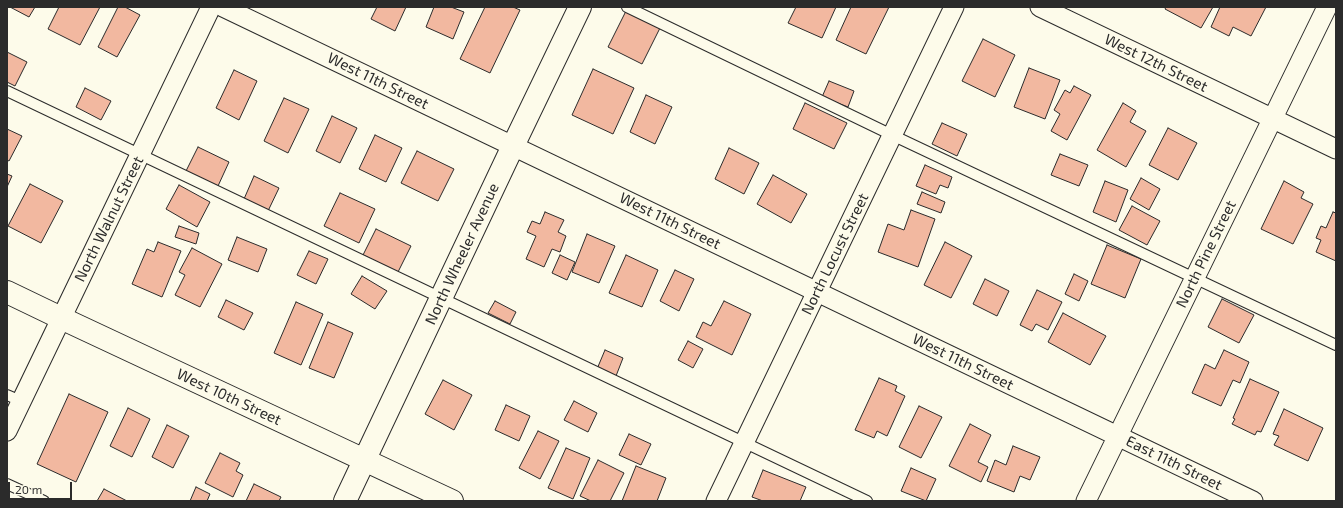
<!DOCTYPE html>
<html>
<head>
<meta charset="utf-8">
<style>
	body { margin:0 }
	#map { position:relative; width:1343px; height:508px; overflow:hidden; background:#fdfbea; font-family:"Exo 2",sans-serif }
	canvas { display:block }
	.frame { position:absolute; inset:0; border:8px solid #2b2b2b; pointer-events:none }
	.scale { position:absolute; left:8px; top:482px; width:64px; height:18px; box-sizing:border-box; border:2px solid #2b2b2b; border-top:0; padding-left:5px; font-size:12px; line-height:14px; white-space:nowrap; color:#2b2b2b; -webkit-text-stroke:3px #fdfbea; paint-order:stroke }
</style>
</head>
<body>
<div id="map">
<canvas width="1343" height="508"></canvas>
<div class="frame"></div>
<div class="scale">20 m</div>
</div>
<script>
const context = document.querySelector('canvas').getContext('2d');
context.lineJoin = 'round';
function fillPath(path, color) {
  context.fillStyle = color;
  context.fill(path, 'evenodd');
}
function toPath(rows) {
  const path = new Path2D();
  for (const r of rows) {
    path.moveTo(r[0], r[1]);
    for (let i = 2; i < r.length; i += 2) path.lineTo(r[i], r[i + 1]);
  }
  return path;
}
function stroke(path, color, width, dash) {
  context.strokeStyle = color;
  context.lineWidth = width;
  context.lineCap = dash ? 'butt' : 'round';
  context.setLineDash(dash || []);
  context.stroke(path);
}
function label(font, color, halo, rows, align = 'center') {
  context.font = font + ' "Exo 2",sans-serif';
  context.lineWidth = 3;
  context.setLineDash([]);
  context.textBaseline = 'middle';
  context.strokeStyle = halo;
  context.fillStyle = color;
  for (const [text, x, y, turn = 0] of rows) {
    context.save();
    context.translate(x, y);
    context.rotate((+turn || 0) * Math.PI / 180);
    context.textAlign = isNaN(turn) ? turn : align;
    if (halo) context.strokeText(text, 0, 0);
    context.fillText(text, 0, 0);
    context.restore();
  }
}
const building = toPath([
	[10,7,35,7,29,17,10,7],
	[59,7,100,7,80,45,48,29,59,7],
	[118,7,125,7,140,15,117,57,98,47,118,7],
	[377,7,406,7,395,31,371,19,377,7],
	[434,7,451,7,464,12,453,39,426,27,434,7],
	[485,7,513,7,520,10,490,73,460,59,485,7],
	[796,7,836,7,822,38,788,23,796,7],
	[851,7,889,7,866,54,836,40,851,7],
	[1166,7,1213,7,1201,28,1165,9,1166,7],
	[1220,7,1266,7,1251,36,1233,27,1229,36,1211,27,1220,7],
	[626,11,660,28,642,64,608,47,626,11],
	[983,39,1015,55,995,97,962,81,983,39],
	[7,52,27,62,15,86,7,82,7,52],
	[1029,68,1060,80,1045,119,1014,107,1029,68],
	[593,69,634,88,613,134,572,115,593,69],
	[234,70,257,81,239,120,216,108,234,70],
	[829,81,854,91,848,107,822,97,829,81],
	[1074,86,1091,95,1067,140,1051,131,1060,114,1054,110,1065,90,1070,93,1074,86],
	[85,88,111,101,101,120,76,107,85,88],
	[646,95,672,107,655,144,630,132,646,95],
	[284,98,309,109,288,153,264,141,284,98],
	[805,103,847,123,834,149,793,129,805,103],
	[1123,103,1136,111,1130,122,1146,131,1126,167,1097,150,1123,103],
	[332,116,357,128,340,163,316,151,332,116],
	[942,123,967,134,957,156,932,144,942,123],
	[1168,128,1197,143,1178,180,1149,165,1168,128],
	[7,129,22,136,9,161,7,160,7,129],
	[375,135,402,148,386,182,359,169,375,135],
	[198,147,229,162,218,186,186,171,198,147],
	[729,148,759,163,744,194,715,179,729,148],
	[417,151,454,169,438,201,401,183,417,151],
	[1060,154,1088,165,1079,186,1051,175,1060,154],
	[925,165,952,177,948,188,940,185,936,194,916,186,925,165],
	[7,174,12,176,7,187,7,174],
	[773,175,807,194,791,223,757,204,773,175],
	[254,176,279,188,268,211,244,199,254,176],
	[1141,178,1160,189,1149,210,1130,199,1141,178],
	[1105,181,1128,190,1116,222,1093,212,1105,181],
	[1284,181,1304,192,1301,198,1313,204,1293,244,1261,229,1284,181],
	[30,184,63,201,41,243,8,226,30,184],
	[179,185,210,202,197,227,166,209,179,185],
	[922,192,945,202,941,213,917,204,922,192],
	[340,193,375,209,359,243,324,226,340,193],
	[1132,206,1160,221,1147,245,1119,230,1132,206],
	[911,210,935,219,918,267,878,252,888,224,904,230,911,210],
	[545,212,564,220,558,232,566,236,560,252,552,249,544,267,526,259,536,236,527,232,532,221,540,224,545,212],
	[1333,212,1336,213,1336,261,1316,252,1321,240,1316,238,1321,226,1326,228,1333,212],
	[179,226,199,233,196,244,175,237,179,226],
	[376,229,411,246,398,272,363,255,376,229],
	[587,234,615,246,599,283,572,272,587,234],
	[237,237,267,249,258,272,228,260,237,237],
	[158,242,181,251,162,297,132,284,147,249,154,252,158,242],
	[945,242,972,256,951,298,924,285,945,242],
	[1107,245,1141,259,1125,298,1091,284,1107,245],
	[192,248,222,264,200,307,175,295,185,275,179,272,192,248],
	[309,251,328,259,316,284,297,275,309,251],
	[560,255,575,262,567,280,552,273,560,255],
	[626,255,658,270,642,307,609,293,626,255],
	[675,270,694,279,679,311,660,301,675,270],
	[1074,274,1088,281,1079,301,1065,294,1074,274],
	[362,276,387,291,375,309,351,294,362,276],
	[985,279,1009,291,997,316,973,304,985,279],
	[1037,290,1062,302,1048,330,1036,324,1032,331,1020,325,1037,290],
	[1222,299,1254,315,1239,343,1208,327,1222,299],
	[226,300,253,313,244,330,218,317,226,300],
	[495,301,516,312,510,324,488,313,495,301],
	[724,301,751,314,732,355,696,337,703,322,711,326,724,301],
	[296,302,323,314,301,365,274,353,296,302],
	[1063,313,1106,336,1090,365,1048,342,1063,313],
	[328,322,353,333,334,378,309,368,328,322],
	[688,341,703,349,693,368,678,360,688,341],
	[605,350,623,358,616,376,597,369,605,350],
	[1224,350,1249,362,1240,383,1233,380,1221,406,1192,393,1205,364,1215,369,1224,350],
	[879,378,897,386,895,391,905,396,887,436,877,431,874,438,855,430,879,378],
	[1250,379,1279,392,1261,432,1257,431,1255,435,1232,424,1235,419,1233,418,1250,379],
	[443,380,472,395,454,430,425,414,443,380],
	[69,394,108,412,76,482,37,464,69,394],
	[574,401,597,413,588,432,564,420,574,401],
	[506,405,530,416,519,441,495,430,506,405],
	[919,406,942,417,921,458,899,447,919,406],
	[128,408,150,419,132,457,110,446,128,408],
	[1284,409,1323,428,1308,461,1274,445,1279,436,1273,434,1284,409],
	[970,424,991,435,978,462,988,467,981,482,949,466,970,424],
	[167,425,189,436,173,468,152,457,167,425],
	[538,431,559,441,540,479,519,468,538,431],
	[629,434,651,444,641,465,619,455,629,434],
	[1013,446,1040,457,1030,480,1020,476,1014,492,987,481,995,460,1006,465,1013,446],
	[566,448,590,458,573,499,548,488,566,448],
	[220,453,240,463,236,471,243,475,233,497,205,483,220,453],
	[598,460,624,473,610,501,591,501,580,496,598,460],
	[636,466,666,478,657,501,622,501,636,466],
	[911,468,936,479,926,501,901,491,911,468],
	[763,470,806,487,800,501,763,501,752,497,763,470],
	[254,484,281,497,279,501,246,501,254,484],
	[196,487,210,494,207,501,190,501,196,487],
	[104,489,127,501,97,501,104,489]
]);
fillPath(building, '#f2b8a0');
stroke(building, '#2b2b2b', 1);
const lane = toPath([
	[627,7,892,135,1336,345],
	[7,91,867,501],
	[7,395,21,401],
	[7,484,44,501]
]);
const street = toPath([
	[223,7,1253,501],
	[1040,7,1336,149],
	[7,431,211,7],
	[716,501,954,7],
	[1086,501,1327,7]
]);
const secondary = toPath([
	[7,292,61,318,452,501],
	[345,501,513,146,580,7]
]);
stroke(lane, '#2b2b2b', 12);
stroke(street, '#2b2b2b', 21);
stroke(secondary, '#2b2b2b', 24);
stroke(lane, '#fdfbea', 10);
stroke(street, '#fdfbea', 19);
stroke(secondary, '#fdfbea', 22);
label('15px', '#2b2b2b', '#fdfbea', [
	["West 12th Street",1156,63,26],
	["West 11th Street",378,81,26],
	["North Walnut Street",109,219,-64],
	["West 11th Street",670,221,26],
	["North Wheeler Avenue",462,254,-65],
	["North Locust Street",835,254,-64],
	["North Pine Street",1206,254,-64],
	["West 11th Street",963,362,26],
	["West 10th Street",229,397,25],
	["East 11th Street",1174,463,26]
]);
</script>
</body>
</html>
